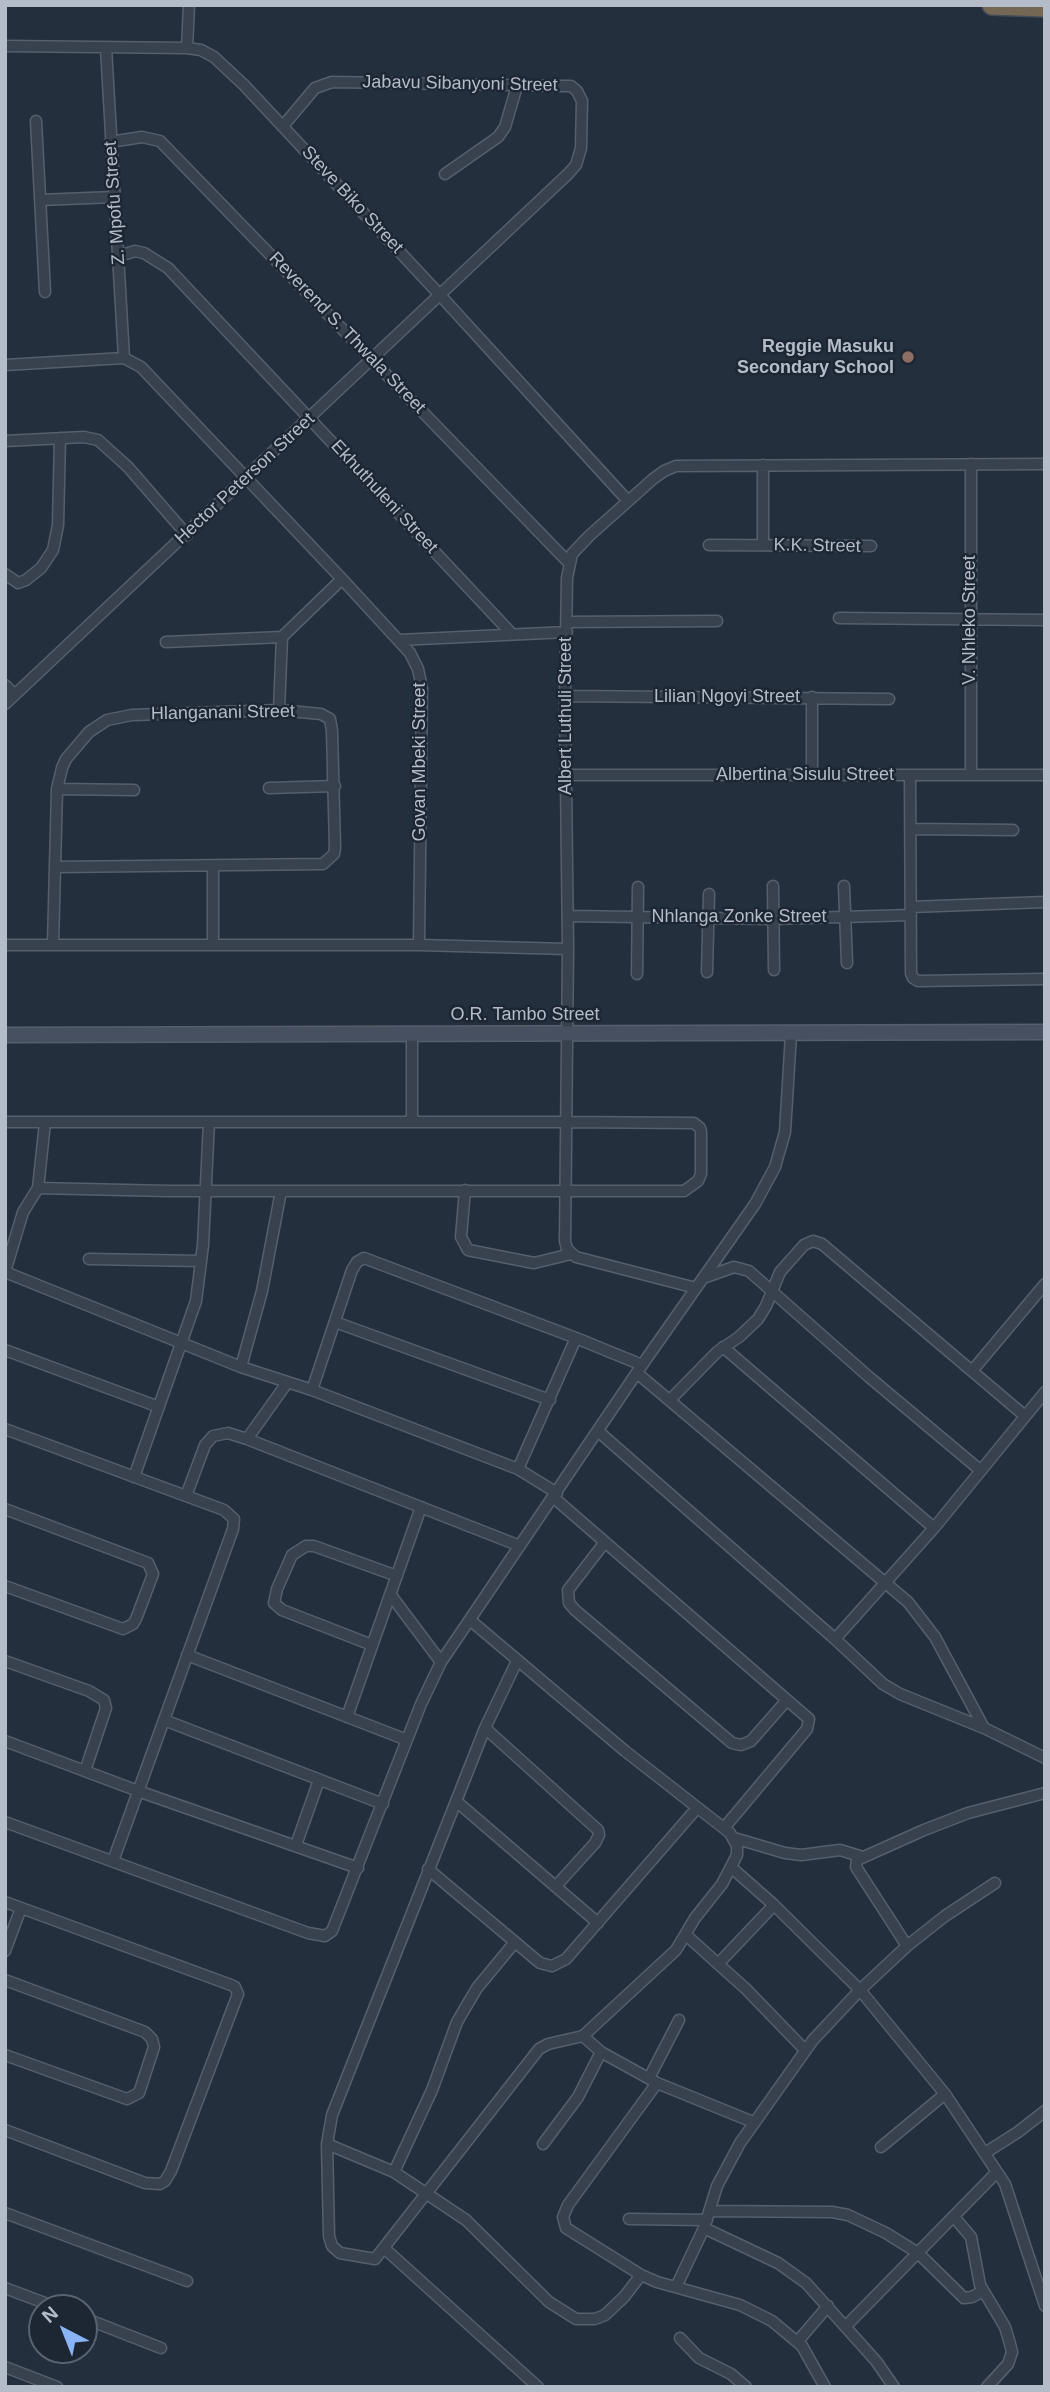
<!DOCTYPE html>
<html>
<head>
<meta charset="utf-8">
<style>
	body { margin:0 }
	#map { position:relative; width:1050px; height:2392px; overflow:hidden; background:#242f3e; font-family:Helvetica,sans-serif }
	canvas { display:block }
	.frame { position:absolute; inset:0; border:7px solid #b4bcc9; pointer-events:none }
	.north { position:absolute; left:28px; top:2294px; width:70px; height:70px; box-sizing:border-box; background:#1d2633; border:2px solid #59626f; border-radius:50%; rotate:318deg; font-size:19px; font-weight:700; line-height:28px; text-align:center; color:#b4bcc9 }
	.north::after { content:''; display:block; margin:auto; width:24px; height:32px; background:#8ab4f8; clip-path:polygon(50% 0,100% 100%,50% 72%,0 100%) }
</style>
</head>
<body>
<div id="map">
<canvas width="1050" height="2392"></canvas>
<div class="frame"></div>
<div class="north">N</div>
</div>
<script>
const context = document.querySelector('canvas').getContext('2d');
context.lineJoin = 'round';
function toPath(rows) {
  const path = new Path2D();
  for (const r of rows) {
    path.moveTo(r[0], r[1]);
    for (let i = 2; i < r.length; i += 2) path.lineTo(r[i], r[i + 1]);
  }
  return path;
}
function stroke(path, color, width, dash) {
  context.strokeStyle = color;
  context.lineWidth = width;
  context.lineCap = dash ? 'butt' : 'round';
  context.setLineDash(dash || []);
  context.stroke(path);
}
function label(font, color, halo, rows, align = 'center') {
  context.font = font + ' Helvetica,sans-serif';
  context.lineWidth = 5;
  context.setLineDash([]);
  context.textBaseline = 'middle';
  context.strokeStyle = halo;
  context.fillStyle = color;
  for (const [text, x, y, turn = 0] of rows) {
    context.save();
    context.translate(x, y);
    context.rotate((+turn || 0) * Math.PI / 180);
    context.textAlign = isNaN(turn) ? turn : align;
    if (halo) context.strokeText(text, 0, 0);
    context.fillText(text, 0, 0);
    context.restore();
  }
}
const street = toPath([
	[5,46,187,48,201,50,214,57,244,85,439,294,628,501],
	[106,48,124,358],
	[187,48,189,5],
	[36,121,45,292],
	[110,142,142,137,160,141,569,563],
	[445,174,498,137,505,127,517,86],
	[40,200,114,197],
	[119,256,135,251,144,253,168,268,511,633],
	[5,365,124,358,141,367,342,579,410,653,418,669,422,688,419,945],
	[5,441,84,437,98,440,128,467,187,535],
	[971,464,971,775],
	[709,545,871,546],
	[763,545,763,465],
	[5,574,18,583,26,580,41,568,53,550,58,525,60,438],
	[839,618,1045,620],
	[567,622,717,621],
	[399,640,567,632],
	[166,642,282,637],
	[5,685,15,695],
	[565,696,889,699],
	[5,704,568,174,576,165,581,148,582,101,577,91,571,86,564,86,332,82,315,88,283,126],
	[279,710,282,637,342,579],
	[565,775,1045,775],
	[812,775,812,697],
	[910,775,911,973,913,978,918,981,1045,979],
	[269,788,335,786],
	[57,789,134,790],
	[911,829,1013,830],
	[773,886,774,970],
	[844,886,847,963],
	[911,907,1045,902],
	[568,916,773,919,911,915],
	[53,944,55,867,57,789,62,768,66,759,89,732,107,720,132,715,279,710,321,714,330,719,332,731,335,848,334,854,323,864,55,867],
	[213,944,213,867],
	[5,945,419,945,568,949],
	[707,972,709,894],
	[637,974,638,887],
	[412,1121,412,1034],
	[5,1122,565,1122,694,1123,700,1128,701,1132,701,1174,698,1181,684,1191,168,1191,38,1188],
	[465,1190,461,1237,468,1250,534,1263,571,1254],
	[89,1259,201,1261],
	[5,1272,241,1367,312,1390,518,1469,557,1493],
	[5,1272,23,1212,38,1188,45,1123],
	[703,1278,734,1267,749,1271,869,1377,980,1470],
	[696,1288,576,1257,567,1249,565,1241,568,949,565,696,567,578,572,554,589,536,653,479,664,471,676,466,1045,464],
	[335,1322,550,1400],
	[723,1347,934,1528],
	[5,1350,159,1407],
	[241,1367,262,1291,281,1191],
	[972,1371,1045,1284],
	[637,1373,908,1602,935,1637,984,1728],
	[312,1390,352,1270,357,1262,364,1258,576,1338,642,1365],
	[670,1400,717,1352,739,1337,758,1319,766,1306,780,1272,804,1245,813,1241,822,1244,1025,1416],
	[5,1429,224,1510,234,1519,233,1529,113,1861],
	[599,1432,835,1639,883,1684,900,1694,984,1728,1045,1758],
	[247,1439,287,1383],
	[518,1469,576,1338],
	[134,1477,196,1301,203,1245,209,1122],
	[186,1496,205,1445,213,1436,228,1433,247,1439,520,1546],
	[553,1497,809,1719,807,1729,724,1828],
	[5,1509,148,1563,153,1574,136,1619,133,1624,123,1629,5,1586],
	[605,1542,568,1590,569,1603,575,1610,732,1743,741,1745,751,1741,787,1700],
	[390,1594,441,1662],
	[470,1620,625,1751,730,1833,737,1846,737,1855,722,1884,695,1918,676,1950,583,2036,548,2044,539,2049,375,2259,340,2253,332,2246,329,2236,327,2144,332,2115,485,1728,517,1661],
	[835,1639,934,1528,1045,1392],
	[372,1645,282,1610,274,1603,277,1589,292,1555,306,1546,314,1546,397,1576],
	[187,1655,407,1740],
	[5,1661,89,1691,104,1700,106,1708,85,1771],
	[347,1717,421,1507],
	[164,1720,383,1804],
	[485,1728,598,1830,599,1835,595,1843,556,1886],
	[5,1741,138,1791,358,1868],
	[456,1801,598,1923],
	[5,1822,308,1933,325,1936,332,1931,421,1704,441,1662,642,1365,755,1204,775,1167,785,1132,791,1034],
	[734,1838,785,1853,801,1855,840,1850,863,1857],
	[296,1845,319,1780],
	[732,1868,774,1905,860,1990,945,2094,1005,2184,1045,2306],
	[428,1869,540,1963,552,1966,566,1959,697,1808],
	[5,1902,231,1985,235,1987,238,1994,171,2171,165,2181,160,2184,145,2183,5,2130],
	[686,1935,746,1989,805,2050],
	[907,1946,856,1867,857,1860,924,1830,968,1813,1045,1793],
	[5,1951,21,1908],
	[718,1964,774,1905],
	[5,1980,145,2032,152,2039,154,2047,139,2093,127,2099,5,2055],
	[583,2036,601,2052,657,2083,753,2122],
	[649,2078,679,2020],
	[657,2083,568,2205,563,2217,566,2228,641,2275,657,2282,740,2305,772,2321,802,2346,825,2387],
	[327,2144,394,2172,432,2090,457,2022,477,1988,515,1942],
	[543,2144,578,2097,601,2052],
	[881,2147,945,2094],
	[985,2153,1018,2132,1045,2111],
	[394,2172,466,2220,549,2302,576,2319,595,2319,605,2315,624,2297,641,2275],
	[709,2211,832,2212,848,2215,886,2233,918,2253,964,2298,972,2297,983,2291],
	[5,2213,187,2281],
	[954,2217,971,2237,980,2285,1005,2327,1010,2344,1012,2352,1008,2364,987,2387],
	[629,2219,707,2220],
	[704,2228,778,2263,806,2283,876,2361,894,2387],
	[384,2248,538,2387],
	[676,2287,704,2228,717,2186,740,2143,813,2040,860,1990,907,1946,945,1916,995,1883],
	[5,2288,58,2308],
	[84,2318,161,2348],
	[846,2326,997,2172],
	[680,2338,699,2358,731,2374,746,2387],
	[798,2341,828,2306],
	[5,2367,57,2387]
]);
const secondary = toPath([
	[5,1035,1045,1032]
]);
const highway = toPath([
	[992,5,1045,7]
]);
stroke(street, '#565f6c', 13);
stroke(secondary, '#565f6c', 17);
stroke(highway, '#434c59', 22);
stroke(street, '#38414e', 10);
stroke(secondary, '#465061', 14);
stroke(highway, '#746855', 19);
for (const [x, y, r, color] of [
	[908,357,7,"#8d6e63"]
]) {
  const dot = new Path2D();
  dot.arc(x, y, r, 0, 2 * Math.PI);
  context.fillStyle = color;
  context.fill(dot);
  stroke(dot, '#1d2633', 2.5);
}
label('18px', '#b4bcc9', '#1d2633', [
	["Jabavu Sibanyoni Street",460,84,1],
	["Steve Biko Street",352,200,47],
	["Z. Mpofu Street",115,203,-94],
	["Reverend S. Thwala Street",347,333,46],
	["Hector Peterson Street",245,479,-43],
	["Ekhuthuleni Street",384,497,47],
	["K.K. Street",817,546,1],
	["V. Nhleko Street",970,620,-90],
	["Lilian Ngoyi Street",727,697],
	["Hlanganani Street",223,713,-1],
	["Albert Luthuli Street",566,716,-90],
	["Govan Mbeki Street",420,762,-90],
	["Albertina Sisulu Street",805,775],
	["Nhlanga Zonke Street",739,917],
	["O.R. Tambo Street",525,1015]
]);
label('bold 18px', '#b4bcc9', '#1d2633', [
	["Reggie Masuku",894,347],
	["Secondary School",894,368]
], 'right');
</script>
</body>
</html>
